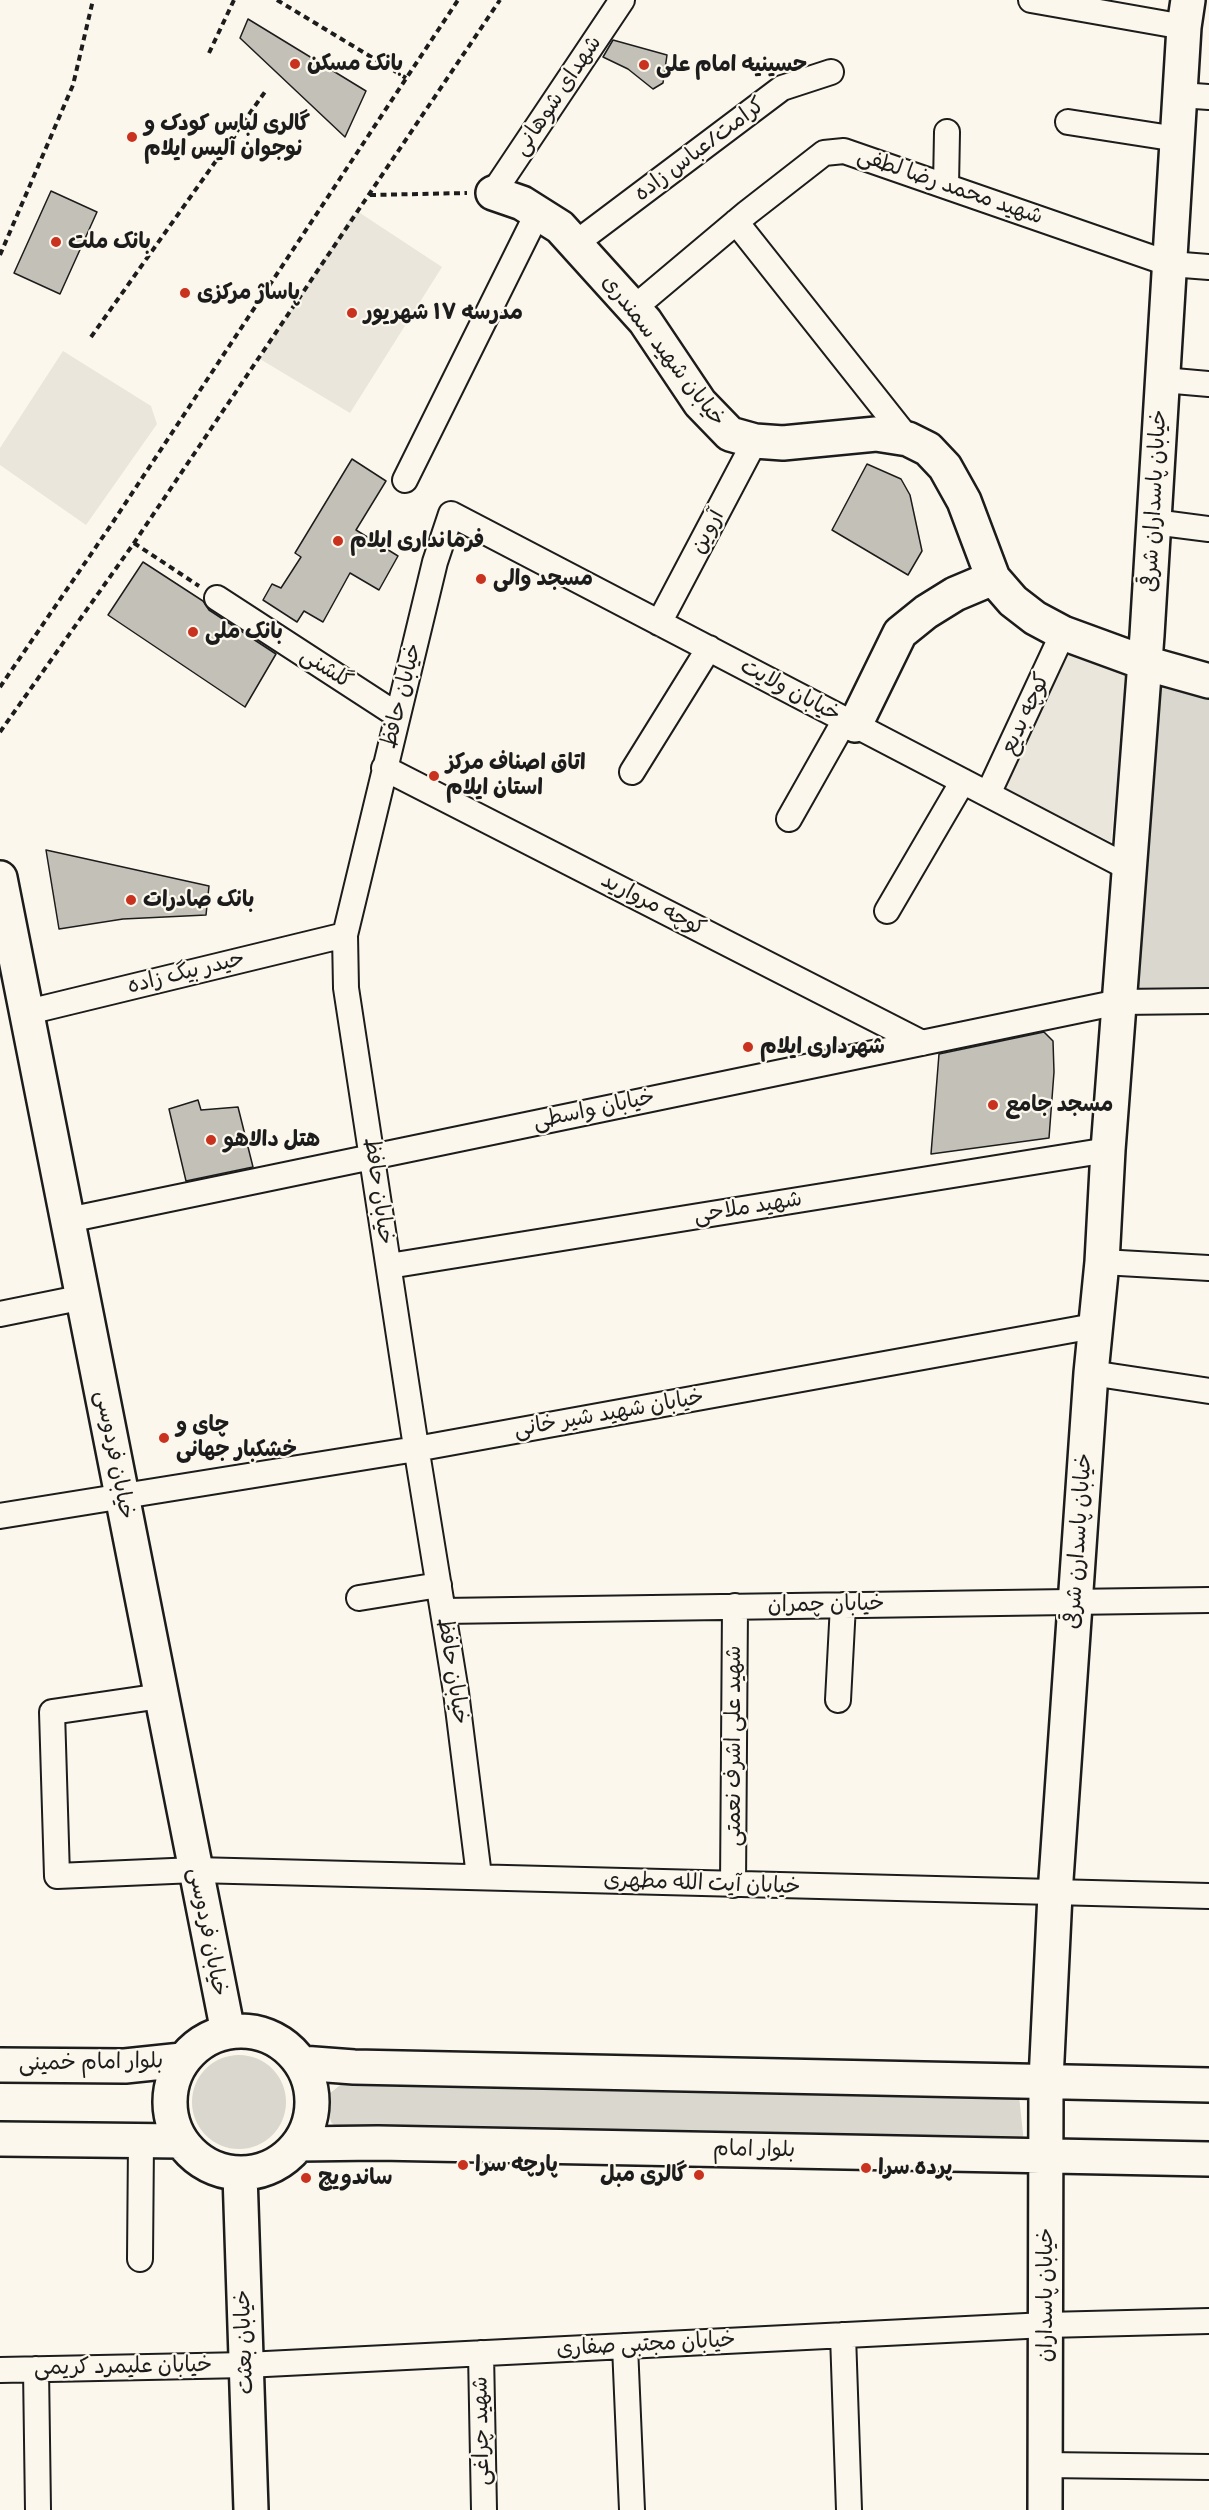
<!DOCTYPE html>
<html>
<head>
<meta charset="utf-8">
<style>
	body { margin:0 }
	canvas { display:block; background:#fbf7ec }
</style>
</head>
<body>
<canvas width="1209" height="2510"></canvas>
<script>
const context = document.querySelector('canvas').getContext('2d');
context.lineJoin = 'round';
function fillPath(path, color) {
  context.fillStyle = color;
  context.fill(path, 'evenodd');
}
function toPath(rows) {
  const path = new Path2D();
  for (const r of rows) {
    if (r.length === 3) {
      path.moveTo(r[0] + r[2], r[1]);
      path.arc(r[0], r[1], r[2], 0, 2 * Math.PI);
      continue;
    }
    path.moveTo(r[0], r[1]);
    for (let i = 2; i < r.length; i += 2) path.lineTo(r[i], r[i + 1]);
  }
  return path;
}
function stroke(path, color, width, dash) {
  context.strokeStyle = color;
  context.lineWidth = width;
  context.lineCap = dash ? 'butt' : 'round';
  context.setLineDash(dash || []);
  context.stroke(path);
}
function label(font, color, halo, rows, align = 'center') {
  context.font = font + ' Itim,"Playpen Sans Arabic",sans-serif';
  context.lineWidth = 4.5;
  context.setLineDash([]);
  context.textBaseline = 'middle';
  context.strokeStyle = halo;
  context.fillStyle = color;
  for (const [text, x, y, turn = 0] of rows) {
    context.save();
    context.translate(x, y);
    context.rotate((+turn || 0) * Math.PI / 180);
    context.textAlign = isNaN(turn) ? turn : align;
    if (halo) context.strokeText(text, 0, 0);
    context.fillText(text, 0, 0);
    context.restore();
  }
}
fillPath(toPath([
	[360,213,442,267,350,413,260,359,351,216],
	[63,351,151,406,157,424,86,525,0,465,0,448],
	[1064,653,1127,674,1111,842,1002,787]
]), '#eae6dc');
fillPath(toPath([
	[1159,686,1209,696,1209,997,1124,997],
	[239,2102,47],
	[344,2082,1019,2096,1024,2143,340,2131,331,2122,326,2102,329,2094]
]), '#dad7ce');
const building = toPath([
	[248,19,366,91,345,137,240,38,248,19],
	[613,40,667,55,663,83,653,89,628,69,603,57,613,40],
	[51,191,97,212,60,294,14,273,51,191],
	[352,459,386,481,356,530,398,556,379,590,350,573,323,622,304,611,297,622,263,600,272,584,281,588,301,557,295,553,352,459],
	[867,464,901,479,910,495,922,551,908,575,832,530,867,464],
	[143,562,203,601,209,610,276,654,245,707,108,615,143,562],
	[46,850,209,886,206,915,123,919,59,929,46,850],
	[1044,1032,1053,1041,1054,1072,1049,1138,931,1154,939,1054,1044,1032],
	[198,1100,201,1110,238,1107,253,1167,186,1181,169,1109,198,1100]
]);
fillPath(building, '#c3c0b8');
stroke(building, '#1c1c1c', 1.5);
const street = toPath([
	[1031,0,1184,27],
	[1180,95,1209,97],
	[1068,122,1177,139],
	[946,186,947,132],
	[493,193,622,0],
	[736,222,908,439],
	[576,243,782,88,831,72],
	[634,308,747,213,824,153,844,151,1170,264,1209,267],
	[1163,380,1209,384],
	[405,480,538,212],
	[1154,522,1209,529],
	[217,598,397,715],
	[659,623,755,441],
	[384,768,922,1043],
	[632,772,709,648],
	[988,794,1063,633],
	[789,819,845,720],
	[887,911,963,781],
	[28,1012,345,935],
	[68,1220,1119,1002,1209,1001],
	[1102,1262,1209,1268],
	[389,1266,1108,1150],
	[0,1314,84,1297],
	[1091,1373,1209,1391],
	[0,1516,416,1449,1094,1326],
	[359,1598,439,1585],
	[443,1611,1209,1600],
	[161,1696,52,1712,57,1876,195,1870,1209,1896],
	[838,1700,843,1605],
	[479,1876,456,1692,414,1434,346,988,345,935,435,562,451,514,1129,868],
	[733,1885,735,1606],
	[140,2259,141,2141],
	[843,2335,849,2510],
	[625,2346,632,2510],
	[481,2353,484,2510],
	[36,2369,38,2510],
	[0,2370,246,2365,1046,2325,1209,2321],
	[1045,2465,1209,2467]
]);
const secondary = toPath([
	[493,193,522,203,560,227,645,321,700,403,730,434,755,441,783,443,876,434,908,439,928,449,945,467,964,501,993,578,1013,601,1035,618,1063,633,1145,663,1209,681],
	[855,725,900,633,926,612,955,594,993,578],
	[0,878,228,2032],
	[241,2102,71],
	[301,2063,354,2067,1209,2085],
	[0,2065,125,2066,182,2060],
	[0,2139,181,2141],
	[299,2144,378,2143,1209,2159],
	[240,2174,251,2510],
	[1045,2510,1046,2080,1055,1894,1091,1373,1102,1262,1108,1150,1147,635,1184,27,1188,0]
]);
stroke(street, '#1c1c1c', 28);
stroke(secondary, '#1c1c1c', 38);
stroke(toPath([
	[277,0,406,78],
	[209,53,234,0],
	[370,195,467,193],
	[0,255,73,85,93,0],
	[91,337,267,89],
	[134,543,199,586],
	[0,687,113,522,458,0],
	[0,732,134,543,500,0]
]), '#1c1c1c', 4, [6, 4.5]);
stroke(street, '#fbf7ec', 24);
stroke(secondary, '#fbf7ec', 33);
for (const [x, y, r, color] of [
	[295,64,6,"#c8321e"],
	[644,65,6,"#c8321e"],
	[132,137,6,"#c8321e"],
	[56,242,6,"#c8321e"],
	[185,293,6,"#c8321e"],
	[352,313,6,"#c8321e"],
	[338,541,6,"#c8321e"],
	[481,579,6,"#c8321e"],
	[193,632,6,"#c8321e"],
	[434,776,6,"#c8321e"],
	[131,900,6,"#c8321e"],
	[748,1047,6,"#c8321e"],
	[993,1105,6,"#c8321e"],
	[211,1140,6,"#c8321e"],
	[164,1438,6,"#c8321e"],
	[463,2165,6,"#c8321e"],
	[866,2168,6,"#c8321e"],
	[699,2175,6,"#c8321e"],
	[306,2178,6,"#c8321e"]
]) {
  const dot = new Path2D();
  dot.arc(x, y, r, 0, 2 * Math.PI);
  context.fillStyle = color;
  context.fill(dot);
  stroke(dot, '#fbf7ec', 2);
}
label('bold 22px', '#1c1c1c', '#fbf7ec', [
	["بانک مسکن",307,64],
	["حسینیه امام علی",656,65],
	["گالری لباس کودک و",144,124],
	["نوجوان آلیس ایلام",144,149],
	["بانک ملت",68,242],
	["پاساژ مرکزی",197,293],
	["مدرسه ۱۷ شهریور",364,313],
	["فرمانداری ایلام",350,541],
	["مسجد والی",493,579],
	["بانک ملی",205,632],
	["اتاق اصناف مرکز",446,763],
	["استان ایلام",446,788],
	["بانک صادرات",143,900],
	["شهرداری ایلام",760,1047],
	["مسجد جامع",1005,1105],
	["هتل دالاهو",223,1140],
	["چای و",176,1425],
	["خشکبار جهانی",176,1450],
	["پارچه سرا",475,2165],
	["پرده سرا",878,2168],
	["گالری مبل",687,2175,"right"],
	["ساندویچ",318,2178]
], 'left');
label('22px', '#1c1c1c', '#fbf7ec', [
	["شهدای شوهانی",558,96,-56],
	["کرامت/عباس زاده",700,150,-37],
	["شهید محمد رضا لطفی",950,187,19],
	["خیابان شهید سمندری",663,351,52],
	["خیابان پاسداران شرقی",1155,501,-87],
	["آروین",708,532,-62],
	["گلشنی",326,669,33],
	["خیابان ولایت",790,691,28],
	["خیابان حافظ",402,696,-76],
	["کوچه بدیع",1026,714,-65],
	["کوچه مروارید",653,905,27],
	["حیدر بیگ زاده",186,973,-14],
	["خیابان واسطی",594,1110,-12],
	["خیابان حافظ",378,1191,82],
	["شهید ملاحی",748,1208,-9],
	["خیابان شهید شیر خانی",609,1414,-10],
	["خیابان فردوسی",114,1455,79],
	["خیابان پاسدارن شرقی",1079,1541,-86],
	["خیابان چمران",826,1605,-1],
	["خیابان حافظ",452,1671,81],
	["شهید علی اشرف نعمتی",734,1746,-90],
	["خیابان آیت الله مطهری",702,1884,2],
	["خیابان فردوسی",207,1932,79],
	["بلوار امام خمینی",91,2063,-1],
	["بلوار امام",754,2150,1],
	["خیابان پاسداران",1046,2295,-90],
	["خیابان بعثت",245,2342,-92],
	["خیابان مجتبی صفاری",646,2345,-3],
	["خیابان علیمرد کریمی",123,2367,-1],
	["شهید چراغی",482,2431,-91]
]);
</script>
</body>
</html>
